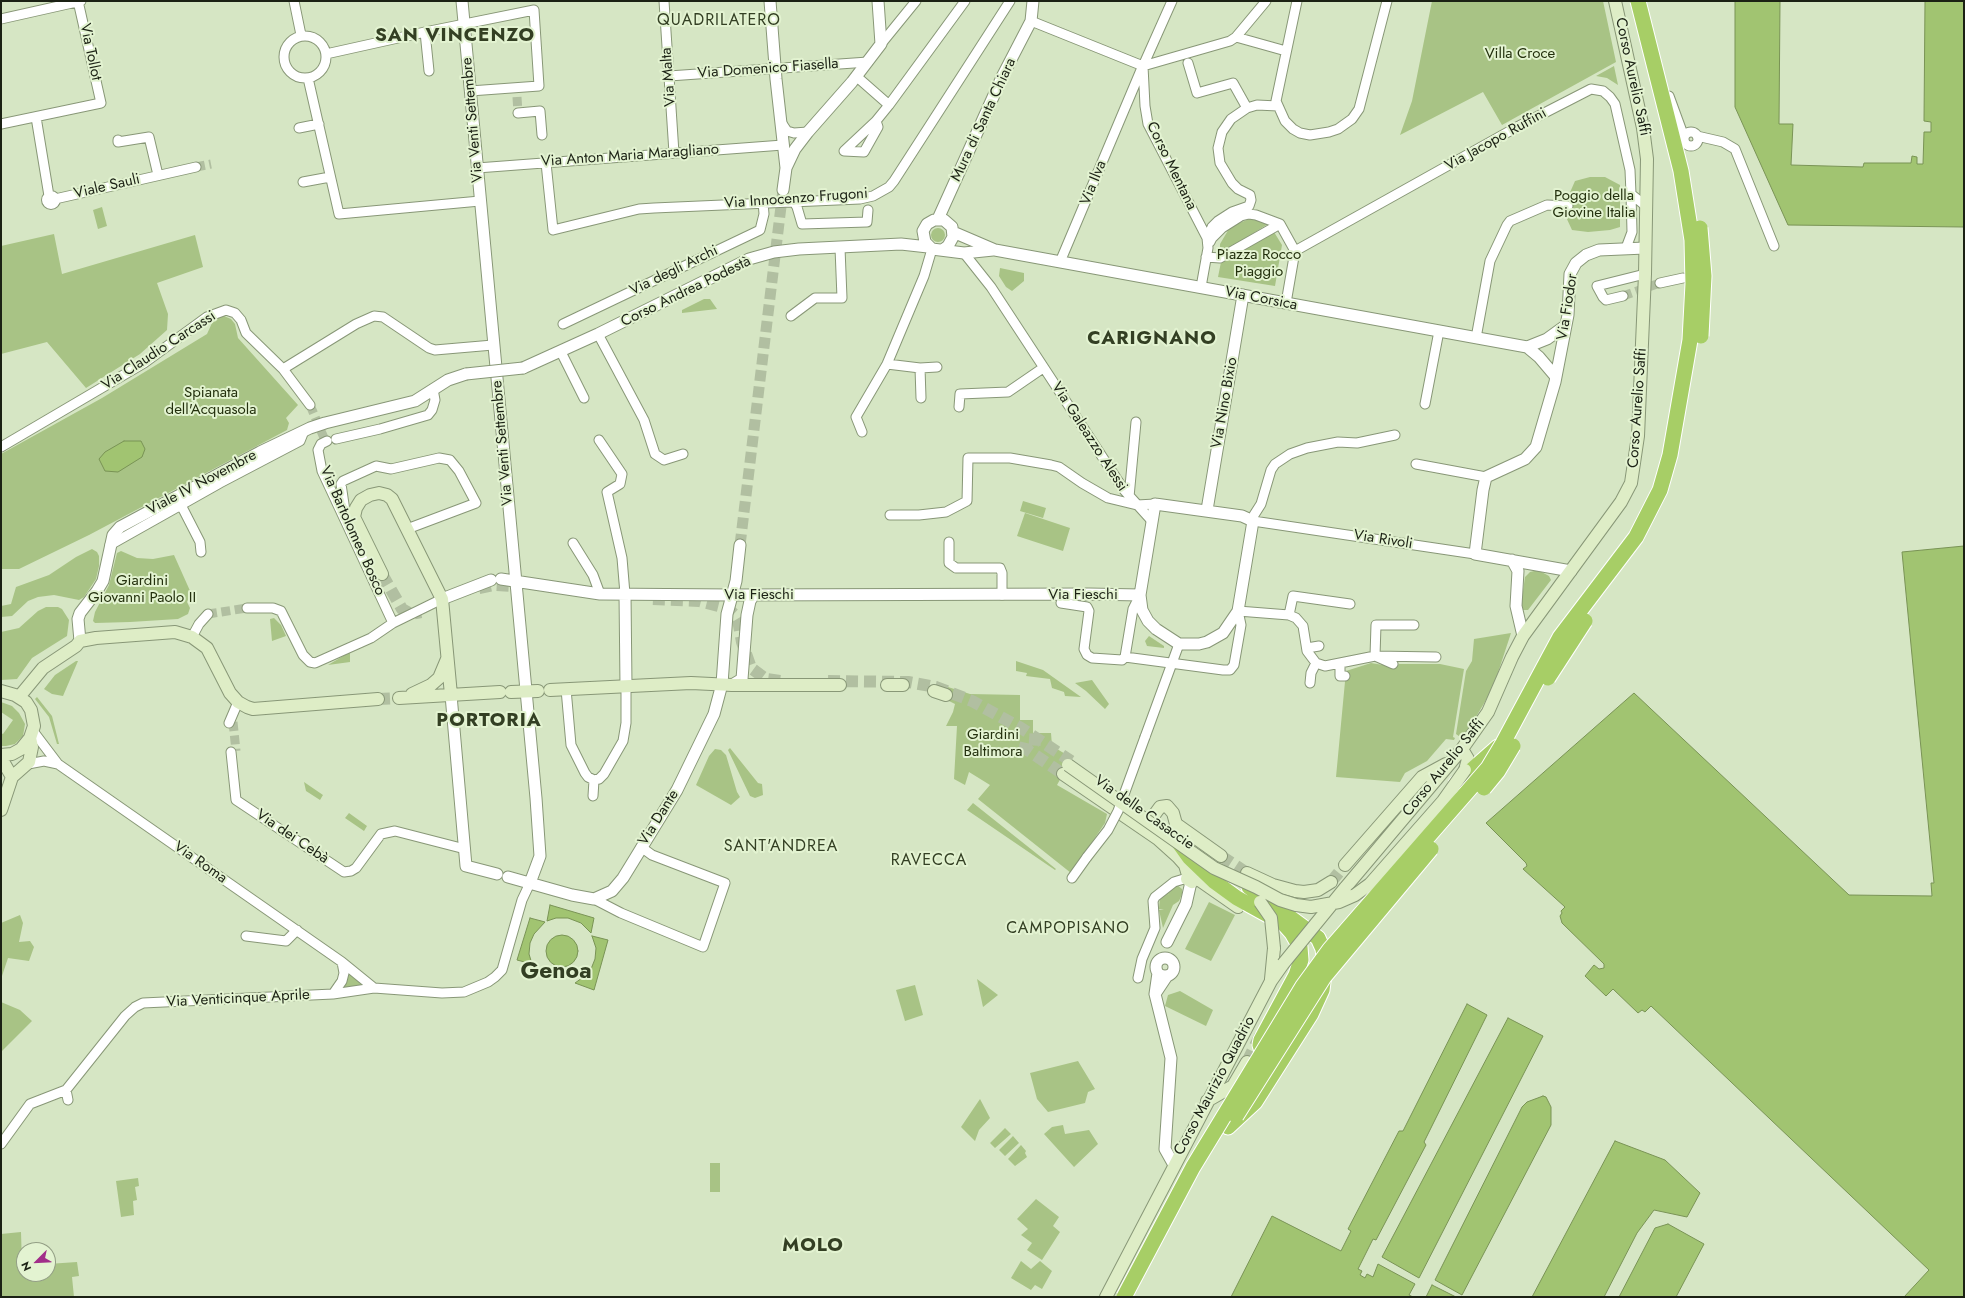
<!DOCTYPE html>
<html>
<head>
<meta charset="utf-8">
<style>
	body { margin:0 }
	#map { position:relative; width:1965px; height:1298px; overflow:hidden; background:#d6e6c4; font-family:Jost,sans-serif }
	canvas { display:block }
	.frame { position:absolute; inset:0; border:2px solid #1b2114; pointer-events:none }
	.north { position:absolute; left:16px; top:1242px; width:40px; height:40px; box-sizing:border-box; background:#e3f3d1; border:1px solid #939f85; border-radius:50%; rotate:246deg; font-size:11px; font-weight:700; line-height:16px; text-align:center; color:#1b2114 }
	.north::after { content:''; display:block; margin:auto; width:14px; height:18px; background:#a12e89; clip-path:polygon(50% 0,100% 100%,50% 72%,0 100%) }
</style>
</head>
<body>
<div id="map">
<canvas width="1965" height="1298"></canvas>
<div class="frame"></div>
<div class="north">N</div>
</div>
<script>
const context = document.querySelector('canvas').getContext('2d');
context.lineJoin = 'round';
function fillPath(path, color) {
  context.fillStyle = color;
  context.fill(path, 'evenodd');
}
function toPath(rows) {
  const path = new Path2D();
  for (const r of rows) {
    if (r.length === 3) {
      path.moveTo(r[0] + r[2], r[1]);
      path.arc(r[0], r[1], r[2], 0, 2 * Math.PI);
      continue;
    }
    path.moveTo(r[0], r[1]);
    for (let i = 2; i < r.length; i += 2) path.lineTo(r[i], r[i + 1]);
  }
  return path;
}
function stroke(path, color, width, dash) {
  context.strokeStyle = color;
  context.lineWidth = width;
  context.lineCap = dash ? 'butt' : 'round';
  context.setLineDash(dash || []);
  context.stroke(path);
}
function label(font, color, halo, rows, align = 'center') {
  context.font = font + ' Jost,sans-serif';
  context.lineWidth = 4;
  context.setLineDash([]);
  context.textBaseline = 'middle';
  context.strokeStyle = halo;
  context.fillStyle = color;
  for (const [text, x, y, turn = 0] of rows) {
    context.save();
    context.translate(x, y);
    context.rotate((+turn || 0) * Math.PI / 180);
    context.textAlign = isNaN(turn) ? turn : align;
    if (halo) context.strokeText(text, 0, 0);
    context.fillText(text, 0, 0);
    context.restore();
  }
}
fillPath(toPath([
	[1432,1,1603,1,1616,62,1502,125,1483,92,1400,135,1412,101],
	[1614,66,1618,85,1607,78,1596,76],
	[1590,177,1605,177,1620,185,1620,227,1610,230,1588,232,1572,230,1566,217,1568,197,1575,181],
	[102,207,107,226,98,229,93,210],
	[1249,219,1255,219,1268,224,1228,249,1220,249,1220,244,1230,227],
	[938,235,7],
	[1274,232,1282,245,1275,286,1218,277,1221,262],
	[54,234,62,274,195,235,203,267,157,283,168,314,167,330,140,354,86,388,47,342,1,354,1,246],
	[1000,268,1024,273,1024,281,1012,291,1006,287,999,276],
	[704,299,710,299,717,309,682,313,682,310],
	[224,316,231,319,235,324,238,338,298,405,286,418,289,423,287,430,89,535,19,569,1,569,1,454,102,398,207,334,212,323,219,317],
	[1023,501,1046,508,1043,518,1020,511],
	[1025,513,1070,528,1063,551,1017,536],
	[92,549,97,552,99,556,99,566,96,579,84,597,79,600,54,595,38,597,28,601,12,616,1,617,1,606,11,604,16,587,49,575,76,557],
	[121,551,137,558,153,559,174,555,191,593,187,602,190,608,188,614,178,619,130,622,95,623,93,621,95,612,109,585,117,553],
	[1538,570,1549,576,1551,580,1528,610,1523,610,1521,605,1525,577,1530,572],
	[46,607,58,607,62,609,69,620,67,636,32,658,17,679,1,680,1,632,19,628,38,611],
	[274,618,281,625,286,636,272,641,270,619],
	[1511,633,1493,688,1463,739,1456,734,1466,671,1472,661,1474,639],
	[1149,636,1164,646,1164,648,1147,646,1145,641],
	[350,652,350,662,328,665],
	[76,661,78,661,63,696,52,694,44,689,55,675],
	[1016,661,1043,670,1081,697,1065,696,1064,692,1052,688,1050,679,1026,676,1027,673,1016,671],
	[1371,663,1395,667,1399,664,1440,664,1464,669,1453,737,1455,738,1454,740,1446,739,1427,761,1405,773,1400,782,1336,777,1346,671],
	[1092,680,1109,704,1105,709,1086,691,1075,683],
	[948,687,970,694,1020,695,1020,720,1033,720,1033,733,1051,733,1052,746,1072,758,1057,785,1107,814,1105,823,1071,873,978,799,990,785,969,772,965,785,954,779,957,726,946,726,953,712,955,704,945,699],
	[37,697,52,716,59,744,57,744,49,717,35,699],
	[1,702,12,706,19,713,25,724,23,736,15,744,6,746,1,746,1,733,3,734,13,720,1,712],
	[730,748,758,783,762,784,763,795,755,798,750,796,728,750],
	[715,749,721,750,726,755,737,792,740,797,731,805,696,785,709,756],
	[304,782,323,795,320,800,306,791],
	[973,803,1056,869,1055,870,967,810],
	[349,813,367,826,364,831,345,818],
	[1177,885,1182,889,1182,894,1179,901,1173,905,1163,928,1159,910,1164,909,1159,909,1160,896,1165,891,1169,895,1167,899,1169,895,1166,891],
	[1209,902,1235,915,1211,961,1185,949],
	[20,915,23,923,19,942,30,941,34,947,29,961,8,958,1,979,1,923],
	[347,972,363,985,364,986,342,988],
	[977,979,998,995,983,1007],
	[915,985,923,1015,905,1021,896,990],
	[1180,991,1213,1010,1206,1026,1165,1006,1168,995],
	[1,1002,20,1010,32,1021,1,1052],
	[1078,1061,1095,1089,1088,1092,1085,1103,1048,1112,1037,1099,1030,1073],
	[980,1099,990,1118,979,1130,975,1141,961,1127],
	[1063,1125,1065,1134,1089,1130,1098,1144,1074,1167,1044,1134,1052,1127],
	[1005,1128,1011,1134,995,1148,990,1143],
	[1013,1136,1019,1143,1005,1156,999,1150],
	[1021,1145,1026,1151,1025,1153,1027,1157,1015,1166,1008,1159],
	[710,1163,720,1163,720,1192,710,1192],
	[138,1178,139,1186,135,1187,137,1200,133,1201,134,1215,121,1217,116,1181],
	[1036,1199,1059,1217,1053,1226,1060,1232,1042,1260,1027,1250,1032,1243,1021,1235,1028,1229,1017,1219],
	[21,1232,22,1265,24,1266,24,1274,48,1274,48,1264,77,1262,79,1276,72,1277,74,1297,1,1297,1,1234],
	[1021,1261,1031,1269,1040,1261,1052,1271,1042,1289,1035,1285,1031,1290,1011,1278]
]), '#a8c385');
const water = toPath([
	[1735,1,1780,1,1779,124,1793,124,1791,165,1863,167,1864,163,1911,163,1912,156,1917,157,1917,164,1923,164,1924,132,1931,132,1931,122,1924,121,1925,1,1964,1,1964,227,1788,225,1735,107,1735,1],
	[124,441,141,441,145,449,142,457,118,472,105,471,99,459,105,452,124,441],
	[1964,546,1964,1297,1904,1297,1929,1270,1651,1006,1645,1012,1642,1010,1638,1013,1613,989,1606,996,1585,976,1594,965,1599,969,1604,968,1604,964,1562,923,1560,916,1562,913,1561,911,1565,907,1523,869,1527,866,1526,863,1486,823,1634,693,1849,895,1932,896,1931,883,1934,883,1902,552,1964,546],
	[550,905,594,918,591,933,581,923,568,918,556,918,547,921,550,905],
	[530,918,545,922,534,934,530,943,529,954,532,964,517,960,530,918],
	[562,951,16],
	[592,936,608,940,594,990,575,983,582,978,591,969,595,959,596,948,592,936],
	[1467,1004,1487,1015,1424,1142,1426,1145,1376,1240,1373,1239,1358,1269,1362,1271,1360,1275,1365,1278,1367,1274,1373,1277,1378,1264,1415,1284,1409,1295,1413,1297,1231,1297,1272,1216,1341,1251,1351,1231,1348,1229,1399,1131,1403,1131,1467,1004],
	[1508,1018,1543,1036,1419,1278,1382,1257,1508,1018],
	[1543,1096,1546,1097,1551,1107,1551,1125,1462,1295,1435,1280,1522,1107,1527,1102,1543,1096],
	[1615,1141,1665,1160,1700,1193,1687,1217,1654,1210,1637,1233,1604,1297,1532,1297,1615,1141],
	[1668,1224,1704,1244,1676,1297,1619,1297,1655,1228,1668,1224],
	[1432,1285,1456,1297,1426,1297,1432,1285]
]);
fillPath(water, '#a1c471');
stroke(water, '#799355', 1);
stroke(toPath([
	[517,97,518,113],
	[196,167,211,164],
	[1623,296,1660,283],
	[310,405,324,438],
	[208,614,247,608],
	[233,722,236,751]
]), '#b1bfa1', 9, [9, 4.5]);
stroke(toPath([
	[740,545,783,190]
]), '#b1bfa1', 11, [11, 5.5]);
stroke(toPath([
	[382,574,402,609,411,614,421,612],
	[479,588,494,585,516,586],
	[653,599,699,601,727,608,735,615,738,620,742,642,751,668,766,679,781,681],
	[828,681,908,682,936,687,972,701,1021,728,1071,761],
	[378,699,399,698],
	[1041,740,1027,739,1025,747,1029,751,1063,774],
	[1221,856,1247,873],
	[1331,882,1345,865],
	[1247,1062,1261,1034]
]), '#b1bfa1', 12, [12, 6]);
const minor = toPath([
	[294,1,301,35],
	[664,1,674,153],
	[1172,1,1143,66,1145,106,1148,124,1207,238,1208,248,1201,287],
	[1297,1,1276,101,1285,121,1293,129,1300,133,1310,135,1329,132,1338,129,1352,119,1359,109,1387,1],
	[1,19,81,1],
	[1031,21,1143,66],
	[425,32,429,71],
	[305,57,21],
	[1236,37,1286,51],
	[881,44,916,1],
	[326,54,425,32,534,10,539,86,470,91],
	[1188,63,1197,93,1233,83,1247,108],
	[1143,66,1230,41,1236,37,1266,1],
	[669,76,868,62],
	[856,76,889,105,965,1],
	[308,78,339,214,480,201],
	[1669,96,1684,137],
	[518,113,540,111,542,135],
	[36,117,49,196],
	[876,121,878,127,864,152,844,151,876,121,889,105],
	[781,122,787,131,794,133,808,132],
	[1,124,101,103,78,1],
	[299,128,319,124],
	[1691,139,7],
	[1697,136,1723,142,1735,149,1774,246],
	[118,140,118,142,149,137,158,175],
	[546,163,553,230,639,209,654,208,860,199,873,196,889,187,894,181,1010,1],
	[477,168,783,145],
	[303,182,330,177],
	[51,200,4.5],
	[55,199,196,167],
	[793,200,797,207,802,224,867,222,868,210],
	[1207,238,1212,227,1218,221,1232,212,1249,206,1251,200,1250,195,1238,189,1232,183,1220,163,1218,148,1222,132,1231,119,1247,108,1257,105,1278,106],
	[1210,242,1212,238,1222,228,1241,216,1249,214,1256,215,1280,224,1295,251,1286,303],
	[1626,248,1632,232,1631,194],
	[1295,251,1517,127,1591,89,1603,91,1610,97,1615,104,1630,170,1631,194,1647,207],
	[964,253,991,287,1124,490,1152,521],
	[1206,257,1220,258,1280,224],
	[1060,262,1141,70],
	[1660,283,1683,278],
	[1623,296,1606,300,1603,297,1597,286,1645,274],
	[791,316,815,298,842,298,840,248],
	[563,324,760,230,764,214,763,202],
	[598,334,644,420,655,454,664,460,683,454],
	[1476,338,1490,261,1507,225,1510,221,1547,205,1568,206],
	[561,352,584,398],
	[887,364,920,368,921,398],
	[920,368,937,367],
	[283,369,356,324,374,316,383,317,429,348,435,350,493,345],
	[1425,404,1439,331],
	[959,407,960,394,1008,392,1043,368],
	[862,432,856,417,887,364,924,276,932,249],
	[1395,435,1357,443,1338,442,1307,448,1290,454,1275,464,1271,470,1261,504,1254,515,1253,521,1475,554],
	[336,439,380,429,428,415,432,410,435,400,433,389],
	[599,440,622,474,620,484,607,492,622,558,625,594],
	[327,441,321,444,318,450,322,471,393,623],
	[1,447,144,363,207,317,226,310,235,313,241,320,246,333,283,369,310,405],
	[1416,464,1486,477],
	[1129,497,1136,422],
	[181,505,200,542,201,552],
	[342,514,345,511,341,484,343,481,376,466,391,469,439,458,450,460,459,471,476,503,407,529],
	[890,515,919,515,946,512,967,501,968,458,1010,458,1051,465,1059,467,1082,483,1108,498,1137,505,1155,504],
	[949,542,949,563,956,568,1000,568,1002,573,1002,595],
	[573,543,593,575,600,594],
	[110,545,220,483,300,441,304,431],
	[1140,595,1133,609,1125,657,1223,670,1230,670,1234,665,1241,625,1238,611,1289,615,1296,618,1303,626,1307,651,1316,663,1325,666,1375,656,1436,657],
	[1061,603,1087,607,1089,611,1084,649,1087,655,1092,658,1122,660,1125,657],
	[247,608,273,608,281,611,303,655,310,662,315,663,371,638,393,623,442,599],
	[1289,615,1293,596,1350,604],
	[192,637,199,624,208,614],
	[1307,648,1319,646],
	[1340,664,1340,676,1345,676],
	[1393,664,1375,656,1376,625,1414,625],
	[1310,683,1311,673,1316,663],
	[566,689,571,745,585,773,588,777,594,780],
	[229,723,238,702],
	[33,731,58,764,342,962,374,988],
	[1145,737,1179,644],
	[231,752,236,800,344,872,351,871,356,868,381,834,395,831,465,849],
	[28,764,44,761,58,764],
	[594,780,599,779,604,774,623,741,626,723,626,686],
	[593,796,594,780],
	[1072,878,1087,857],
	[594,899,621,913,703,947,725,883,652,855,641,847],
	[246,936,286,941,297,930],
	[1138,978,1142,959,1155,928,1153,901,1155,897,1174,882,1187,878],
	[333,994,342,981,344,973,342,962],
	[66,1090,68,1100],
	[1,1144,30,1104,66,1090,125,1016,135,1007,143,1003,333,994,374,988,442,993,464,992,488,982,495,977,502,970,522,900,530,883]
]);
const tertiary = toPath([
	[462,1,536,798,540,856,530,883],
	[770,1,776,79,786,168,783,190],
	[786,168,795,149,808,132,852,82,881,44,878,1],
	[938,219,1003,75,1031,21,1033,1],
	[953,232,995,250,1527,347,1539,357,1556,377],
	[944,249,948,246,953,237,952,227,944,220,934,220,927,224,923,231,925,242,932,249,964,253,993,250],
	[1527,347,1547,339,1565,326],
	[523,368,598,334,749,259,774,252,799,249,901,244,928,247],
	[1155,504,1242,516,1253,521,1238,611,1223,633,1207,642,1199,644,1179,644,1156,629,1148,621,1142,610,1140,595,1155,504],
	[1207,510,1243,295],
	[1512,560,1518,571,1516,606,1523,636],
	[1571,571,1475,554,1483,490,1486,477,1525,459,1536,447,1555,382,1568,315,1570,274,1576,263,1586,255,1599,250,1645,248],
	[501,579,600,594,732,595,1089,594,1140,595],
	[625,594,626,686],
	[442,599,491,580],
	[80,641,78,619,80,613,97,591,103,581,113,535,120,527,260,452,310,428,325,423,415,401,448,380,466,374],
	[732,685,742,679,747,615,750,601,754,595],
	[451,695,466,866,497,874],
	[508,877,572,895,594,899,612,891,623,878,677,790,714,714,722,684,727,614,736,581,740,545],
	[1167,942,1186,904,1191,882],
	[1165,967,9],
	[1158,973,1155,994,1167,976],
	[1155,994,1171,1058,1165,1149,1174,1165]
]);
const secondary = toPath([
	[382,574,354,517,356,508,361,500,370,495,379,493,387,495,392,499,442,599,451,695],
	[887,685,903,685],
	[550,690,691,683,732,685,840,685],
	[1,691,15,695,26,702,31,710,34,726,30,738,21,749,12,754,1,755],
	[934,691,946,695],
	[511,692,538,691],
	[412,694,431,685,439,678,447,659],
	[19,697,43,668,76,646,80,641,96,638,175,632,192,637,207,648,230,693,238,702,247,707,253,709,378,699],
	[399,698,500,692],
	[1462,749,1468,759,1465,770],
	[1,758,12,777],
	[1063,774,1158,839,1178,857,1194,875,1195,879,1192,882,1187,879,1188,875,1185,865],
	[1,810,12,777,29,762,32,747,30,738],
	[1152,818,1160,807,1167,806,1173,813,1176,824,1221,856],
	[1345,865,1422,777,1446,764],
	[1247,873,1273,885,1295,891,1304,892,1318,890,1331,882],
	[1195,877,1238,907],
	[1345,888,1462,749,1488,712,1512,657,1523,636,1621,502,1631,483,1638,436,1645,274,1647,159,1643,128,1615,1],
	[1271,979,1274,948],
	[1207,1101,1233,1086,1247,1062],
	[1106,1297,1271,981,1283,964]
]);
const trunk = toPath([
	[1456,784,1498,747],
	[1179,843,1189,857,1215,882,1237,898,1284,924,1292,933,1300,947,1301,960,1296,975,1261,1040,1260,1045,1263,1054],
	[1228,1127,1255,1102,1311,1014,1322,990,1325,966,1323,949,1318,938,1249,887]
]);
stroke(minor, '#889777', 11);
stroke(tertiary, '#889777', 13);
stroke(secondary, '#889777', 14);
stroke(trunk, '#fff', 17);
stroke(minor, '#fff', 9);
stroke(tertiary, '#fff', 11);
stroke(secondary, '#deedc6', 12);
stroke(trunk, '#a7ce66', 15);
const minorBridge = toPath([
	[1087,857,1108,830,1118,811,1145,737]
]);
const tertiaryBridge = toPath([
	[466,374,523,368]
]);
const secondaryBridge = toPath([
	[1068,765,1214,868,1256,887,1280,900,1296,905,1311,907,1339,902,1355,895,1370,884,1443,801,1465,770],
	[1260,902,1271,918,1274,948],
	[1283,964,1345,888]
]);
const trunkBridge = toPath([
	[1700,228,1704,276,1701,336],
	[1548,678,1585,621],
	[1484,788,1498,771,1513,746],
	[1236,1116,1324,977,1431,849],
	[1124,1297,1193,1167,1303,986,1330,949,1488,768,1503,743,1560,637,1636,537,1660,490,1670,455,1690,340,1693,284,1692,240,1681,171,1638,1]
]);
stroke(minorBridge, '#889777', 11, []);
stroke(tertiaryBridge, '#889777', 13, []);
stroke(secondaryBridge, '#889777', 14, []);
stroke(trunkBridge, '#fff', 17, []);
stroke(minorBridge, '#fff', 9);
stroke(tertiaryBridge, '#fff', 11);
stroke(secondaryBridge, '#deedc6', 12);
stroke(trunkBridge, '#a7ce66', 15);
label('15px', '#1b2114', '#e3f3d1', [
	["Via Tollot",90,52,78],
	["Via Domenico Fiasella",768,69,-4],
	["Via Malta",669,77,-94],
	["Corso Aurelio Saffi",1632,77,78],
	["Via Venti Settembre",473,120,-95],
	["Mura di Santa Chiara",984,120,-65],
	["Via Jacopo Ruffini",1496,140,-29],
	["Via Anton Maria Maragliano",630,156,-4],
	["Corso Mentana",1171,166,64],
	["Via Ilva",1094,183,-68],
	["Viale Sauli",107,187,-13],
	["Via Innocenzo Frugoni",796,199,-4],
	["Via degli Archi",674,271,-26],
	["Corso Andrea Podestà",686,292,-26],
	["Via Corsica",1261,299,11],
	["Via Fiodor",1568,307,-81],
	["Via Claudio Carcassi",159,351,-33],
	["Via Nino Bixio",1225,403,-80],
	["Corso Aurelio Saffi",1638,408,-86],
	["Via Galeazzo Alessi",1089,437,57],
	["Via Venti Settembre",503,443,-95],
	["Viale IV Novembre",202,483,-28],
	["Via Bartolomeo Bosco",352,531,66],
	["Via Rivoli",1383,540,9],
	["Via Fieschi",759,595],
	["Via Fieschi",1083,595],
	["Corso Aurelio Saffi",1444,768,-51],
	["Via delle Casaccie",1144,813,35],
	["Via Dante",659,818,-58],
	["Via dei Cebà",292,837,34],
	["Via Roma",200,863,35],
	["Via Venticinque Aprile",238,999,-3],
	["Corso Maurizio Quadrio",1215,1086,-62]
]);
label('15px', '#23300d', '#e3f3d1', [
	["Villa Croce",1520,54],
	["Poggio della",1594,196],
	["Giovine Italia",1594,213],
	["Piazza Rocco",1259,255],
	["Piaggio",1259,272],
	["Spianata",211,393],
	["dell'Acquasola",211,410],
	["Giardini",142,581],
	["Giovanni Paolo II",142,598],
	["Giardini",993,735],
	["Baltimora",993,752]
]);
context.letterSpacing = '1px';
label('16px', '#333f23', '#e3f3d1', [
	["QUADRILATERO",719,21],
	["SANT'ANDREA",781,847],
	["RAVECCA",929,861],
	["CAMPOPISANO",1068,929]
]);
context.letterSpacing = '0px';
context.letterSpacing = '1px';
label('bold 19px', '#333f23', '#e3f3d1', [
	["SAN VINCENZO",455,36],
	["CARIGNANO",1152,339],
	["PORTORIA",489,721],
	["MOLO",813,1246]
]);
context.letterSpacing = '0px';
label('bold 23px', '#333f23', '#e3f3d1', [
	["Genoa",556,972]
]);
</script>
</body>
</html>
